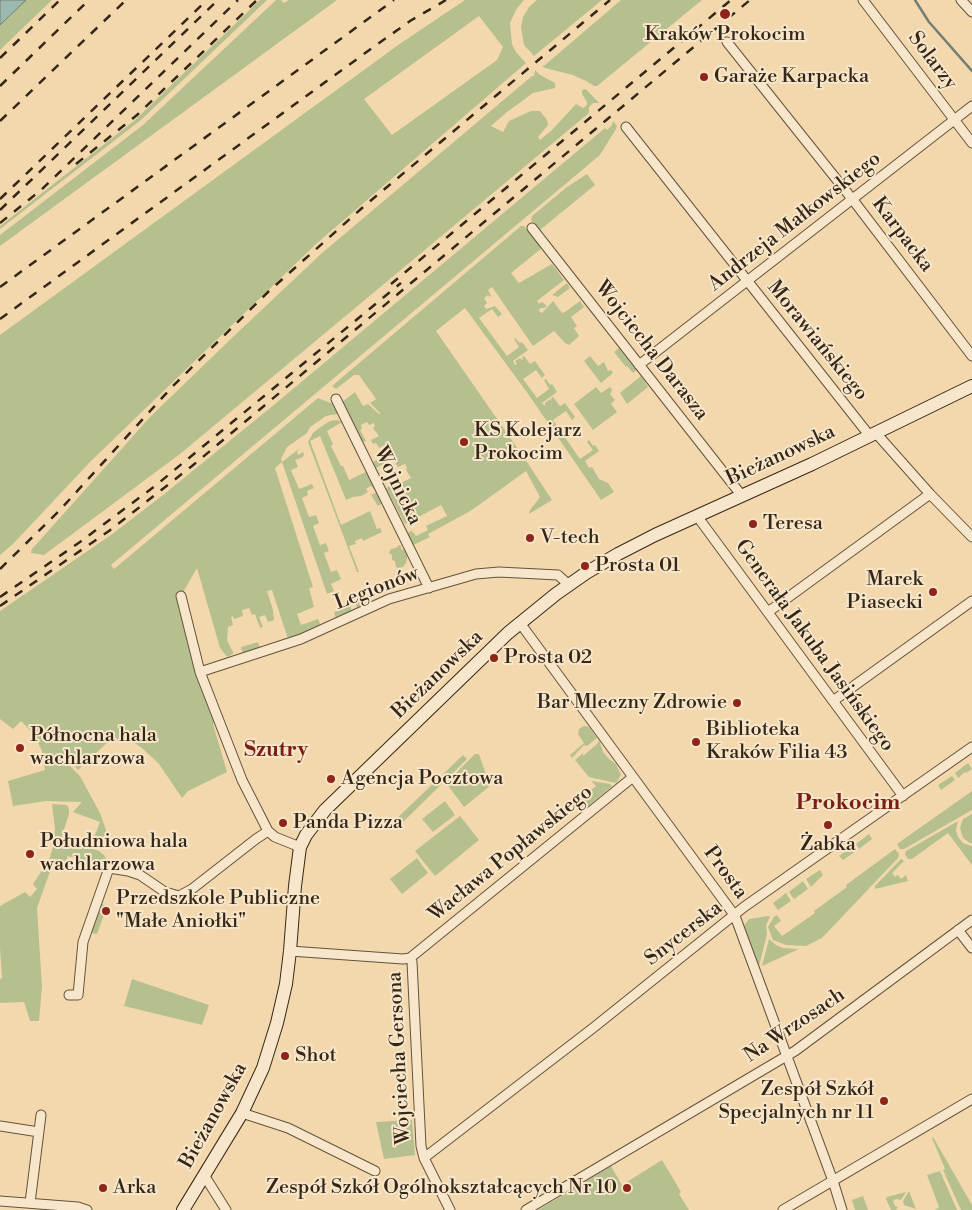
<!DOCTYPE html>
<html>
<head>
<meta charset="utf-8">
<style>
	body { margin:0 }
	canvas { display:block; background:#f3d8ad }
</style>
</head>
<body>
<canvas width="972" height="1210"></canvas>
<script>
const context = document.querySelector('canvas').getContext('2d');
context.lineJoin = 'round';
function fillPath(path, color) {
  context.fillStyle = color;
  context.fill(path, 'evenodd');
}
function toPath(rows) {
  const path = new Path2D();
  for (const r of rows) {
    path.moveTo(r[0], r[1]);
    for (let i = 2; i < r.length; i += 2) path.lineTo(r[i], r[i + 1]);
  }
  return path;
}
function stroke(path, color, width, dash) {
  context.strokeStyle = color;
  context.lineWidth = width;
  context.lineCap = dash ? 'butt' : 'round';
  context.setLineDash(dash || []);
  context.stroke(path);
}
function label(font, color, halo, rows, align = 'center') {
  context.font = font + ' "Libre Bodoni",serif';
  context.lineWidth = 4;
  context.setLineDash([]);
  context.textBaseline = 'middle';
  context.strokeStyle = halo;
  context.fillStyle = color;
  for (const [text, x, y, turn = 0] of rows) {
    context.save();
    context.translate(x, y);
    context.rotate((+turn || 0) * Math.PI / 180);
    context.textAlign = isNaN(turn) ? turn : align;
    if (halo) context.strokeText(text, 0, 0);
    context.fillText(text, 0, 0);
    context.restore();
  }
}
fillPath(toPath([
	[0,0,52,0,0,50],
	[260,0,267,0,141,120,0,229,0,226,135,120],
	[276,0,281,0,284,3,289,0,337,0,0,246,0,235,143,125],
	[465,0,524,0,516,10,510,23,512,44,516,52,526,63,316,244,91,461,13,544,0,555,0,335,401,43],
	[479,16,503,47,497,60,392,135,364,99],
	[537,0,602,0,534,56,524,45,521,27,523,17,529,7],
	[621,0,702,0,597,86,594,86,586,81,573,75,545,68,542,66,545,65],
	[535,70,540,75,555,83,555,88,533,93,507,112,491,126,503,132,509,121,531,111,540,111,547,120,548,125,538,137,540,140,552,130,576,104,583,108,587,105,587,102,582,94,582,90,586,89,599,103,593,103,589,107,589,113,180,454,44,555,31,553,32,549,151,416,235,335,322,253,532,76,534,76],
	[613,121,617,126,616,129,600,155,111,565,114,569,318,398,333,404,338,411,337,414,326,416,310,427,307,433,287,447,281,459,282,462,300,448,297,452,298,455,303,452,304,454,303,457,295,460,298,467,291,470,299,489,312,484,314,488,307,491,308,495,302,498,309,517,316,515,319,523,313,526,320,545,326,543,329,551,324,553,331,572,337,570,341,579,331,584,334,591,327,594,282,462,275,468,313,587,309,588,314,607,297,614,301,625,318,619,321,626,288,639,272,590,267,591,273,610,274,620,268,622,265,615,259,617,263,627,260,628,255,614,252,615,249,608,242,610,243,616,234,619,233,616,231,617,233,625,228,627,227,640,233,652,233,654,227,657,220,648,197,568,181,596,218,720,213,724,227,772,188,791,182,798,159,764,143,749,132,741,110,740,78,770,71,761,67,763,80,776,100,813,106,830,105,837,99,842,92,843,100,822,73,812,82,802,46,801,13,806,8,781,45,770,42,751,34,735,27,727,21,721,13,729,0,719,0,611,111,535,163,495,275,404,605,128,607,130,612,125],
	[587,174,595,185,540,230,531,220,532,216,567,187],
	[521,226,524,226,542,248,511,273,519,283,552,264,564,280,537,301,539,304,542,302,547,306,544,308,540,308,539,311,542,313,553,301,562,313,565,312,580,301,584,307,571,317,577,326,574,328,579,336,569,345,565,343,554,331,533,346,492,287,488,290,491,296,490,297,488,295,484,298,487,303,484,306,486,309,495,306,502,314,498,317,492,309,479,318,507,356,519,347,514,339,515,338,520,343,522,342,528,350,513,361,515,365,517,364,515,361,520,358,522,360,523,359,522,357,524,356,530,364,535,361,545,375,542,378,536,370,523,379,537,398,549,389,544,380,546,379,550,385,552,384,557,392,542,403,545,406,545,403,550,399,552,401,551,398,553,397,560,406,565,403,575,417,572,420,566,411,553,420,580,459,593,450,587,442,589,440,593,446,595,445,599,451,585,461,589,468,592,467,599,479,608,483,614,492,601,500,526,391,465,308,436,331,527,462,552,500,529,514,530,510,540,497,526,471,472,510,428,534,430,537,413,545,407,533,412,531,416,536,428,530,426,526,447,516,441,505,405,524,386,488,400,481,401,483,411,478,406,470,407,468,405,464,398,467,393,459,376,468,373,462,385,456,386,458,394,454,389,443,379,448,376,443,373,444,371,440,379,436,373,428,375,426,374,423,369,425,367,422,361,425,362,429,360,430,366,441,363,442,342,402,355,392,363,406,368,404,379,414,380,413,370,403,376,399,359,375,354,375,336,389,332,386],
	[567,283,570,288,558,297,552,295],
	[619,348,629,361,637,370,633,373,627,366,626,367,614,352],
	[590,356,598,366,604,362,608,371,611,370,613,373,601,383,584,361],
	[641,376,648,387,627,404,620,393],
	[596,387,601,393,610,387,612,390,610,394,615,400,611,404,617,412,593,430,574,404],
	[337,420,342,422,327,431,333,444,331,446,341,466,343,466,349,480,368,471,383,503,378,506,371,495,377,492,371,486,366,489,368,492,361,496,353,497,346,500,320,436,310,441,341,525,370,511,377,529,380,528,382,532,363,541,362,538,355,541,356,544,349,546,359,572,357,572,308,442,313,433,319,428,330,421],
	[399,545,401,546,401,549,407,551,408,553,406,563,403,567,398,568,396,567,395,561,392,560,392,555,389,553,391,549,396,548],
	[370,597,372,603,358,609,355,603],
	[350,605,352,612,336,619,334,612],
	[258,642,260,648,243,654,241,647],
	[584,726,589,727,597,738,587,746,584,745,572,758,570,755,584,743,578,734,579,729],
	[599,740,603,752,609,759,616,764,621,775,616,783,589,777,575,760,583,753,583,756,597,744],
	[475,754,479,754,490,786,464,807,446,783],
	[463,755,467,759,398,827,393,822],
	[968,763,972,769,966,773,965,772,958,778,955,773],
	[952,776,955,780,941,790,938,785],
	[591,781,610,784,612,786,583,810,576,802,596,786],
	[972,791,972,810,904,849,900,849,897,844],
	[445,801,455,815,433,832,422,819],
	[52,804,67,805,69,809,69,814,61,839,99,851,105,856,106,860,94,864,68,856,65,863,54,860,37,908,42,987,39,1021,30,1021,24,1002,0,1003,0,979,2,978,0,948,0,906,25,892,30,897,37,889,33,884,45,866,47,867,53,847,55,829],
	[972,814,972,843,970,843,963,838,960,828,963,819],
	[460,816,479,840,435,876,415,851],
	[958,821,956,830,958,837,963,843,972,846,972,865,948,833,912,859,908,859,905,854,906,851],
	[869,834,872,839,859,849,856,844],
	[853,846,856,851,843,860,839,856],
	[895,849,899,854,898,858,822,938,806,946,786,945,773,940,768,927,774,917,777,915,781,921,774,926,782,936,815,913,814,911,847,887,846,885],
	[417,858,428,873,402,894,390,879],
	[901,859,904,861,892,873,895,877,898,875,901,879,906,875,908,881,875,889,875,886],
	[820,870,823,875,811,887,806,879],
	[803,881,808,889,794,899,789,892],
	[786,893,791,901,778,910,773,903],
	[101,904,107,906,97,934,92,933,91,930],
	[768,916,770,917,766,925,767,934,759,966,744,926,749,919],
	[769,939,776,945,783,948,799,949,762,966],
	[132,979,209,1005,202,1025,124,1006],
	[412,1120,415,1155,384,1159,376,1122],
	[933,1137,972,1205,972,1210,961,1210,943,1170,945,1169,932,1138],
	[662,1160,681,1192,679,1194,689,1210,538,1210,611,1166,622,1185],
	[940,1171,957,1210,935,1210,939,1207,927,1175],
	[909,1191,916,1209,904,1205,903,1201],
	[906,1192,901,1200,896,1199,893,1201,895,1206,898,1207,896,1210,891,1210,886,1199,887,1197],
	[863,1196,868,1210,855,1210,852,1200]
]), '#b6c08e');
const water = toPath([
	[0,0,26,0,0,25,0,0]
]);
fillPath(water, '#9cb9af');
stroke(water, '#737f73', 1);
stroke(toPath([
	[915,0,929,22,972,71]
]), '#737f73', 2.5);
const street = toPath([
	[863,0,972,143],
	[961,0,972,12],
	[727,42,853,200,972,356],
	[626,127,869,435],
	[532,228,742,496],
	[639,365,972,106],
	[336,399,429,588],
	[875,432,930,494,972,537],
	[697,516,903,796],
	[181,596,200,672,242,780,268,831,275,837,300,847],
	[768,612,930,494],
	[520,623,735,916,833,1181,842,1210],
	[200,672,301,639,389,599,476,574,499,572,558,575,569,585],
	[833,701,972,601],
	[958,930,972,948],
	[290,951,403,959,410,958],
	[410,958,633,777],
	[410,958,412,962,421,1146,424,1158,450,1210],
	[69,995,78,995,83,942,109,868,128,871,140,875,165,892,179,896,192,889,256,839,268,831],
	[242,1113,288,1128,375,1171],
	[0,1126,39,1132],
	[424,1158,593,1028,744,907,972,747],
	[204,1175,226,1210],
	[0,1201,78,1207,87,1210],
	[30,1203,41,1115],
	[526,1210,795,1051,972,920],
	[783,1210,972,1099]
]);
const secondary = toPath([
	[183,1210,242,1113,263,1068,277,1023,286,984,290,951,295,886,300,847,306,835,325,810,508,633,556,594,586,573,618,554,655,535,812,464,972,386]
]);
stroke(street, '#64533d', 11);
stroke(secondary, '#352718', 14);
stroke(street, '#f7e6ca', 9);
stroke(secondary, '#f7e6ca', 12);
stroke(toPath([
	[0,58,60,0],
	[0,86,89,0],
	[0,121,126,0],
	[76,164,137,115,257,0],
	[0,199,207,0],
	[0,210,218,0],
	[0,223,41,190,238,0],
	[391,284,731,0],
	[0,287,394,0],
	[0,319,368,51,410,21,446,0],
	[0,569,59,511,172,387,268,292,362,208,610,0],
	[0,597,80,542,155,486,401,283],
	[0,606,109,531,192,466,750,0]
]), '#352718', 2.5, [9, 9]);
for (const [x, y, r, color] of [
	[725,14,6,"#8f2418"],
	[704,77,5,"#8f2418"],
	[464,442,5,"#8f2418"],
	[753,524,5,"#8f2418"],
	[530,538,5,"#8f2418"],
	[585,566,5,"#8f2418"],
	[933,592,5,"#8f2418"],
	[494,658,5,"#8f2418"],
	[737,703,5,"#8f2418"],
	[696,742,5,"#8f2418"],
	[20,748,5,"#8f2418"],
	[331,779,5,"#8f2418"],
	[283,823,5,"#8f2418"],
	[828,825,5,"#8f2418"],
	[30,854,5,"#8f2418"],
	[106,911,5,"#8f2418"],
	[285,1056,5,"#8f2418"],
	[884,1101,5,"#8f2418"],
	[103,1188,5,"#8f2418"],
	[627,1188,5,"#8f2418"]
]) {
  const dot = new Path2D();
  dot.arc(x, y, r, 0, 2 * Math.PI);
  context.fillStyle = color;
  context.fill(dot);
  stroke(dot, '#f7e6ca', 2);
}
label('20px', '#352718', '#f7e6ca', [
	["Kraków Prokocim",725,35,"center"],
	["Garaże Karpacka",714,77],
	["KS Kolejarz",474,431],
	["Prokocim",474,454],
	["Teresa",763,524],
	["V-tech",540,538],
	["Prosta 01",595,566],
	["Marek",923,580,"right"],
	["Piasecki",923,603,"right"],
	["Prosta 02",504,658],
	["Bar Mleczny Zdrowie",727,703,"right"],
	["Biblioteka",706,730],
	["Kraków Filia 43",706,753],
	["Północna hala",30,736],
	["wachlarzowa",30,759],
	["Agencja Pocztowa",341,779],
	["Panda Pizza",293,823],
	["Południowa hala",40,842],
	["wachlarzowa",40,865],
	["Żabka",828,845,"center"],
	["Przedszkole Publiczne",116,899],
	["\"Małe Aniołki\"",116,922],
	["Shot",295,1056],
	["Zespół Szkół",874,1090,"right"],
	["Specjalnych nr 11",874,1113,"right"],
	["Arka",113,1188],
	["Zespół Szkół Ogólnokształcących Nr 10",617,1188,"right"]
], 'left');
label('20px', '#352718', '#f7e6ca', [
	["Solarzy",932,61,53],
	["Andrzeja Małkowskiego",795,222,-38],
	["Karpacka",902,235,53],
	["Morawiańskiego",817,341,51],
	["Wojciecha Darasza",651,351,52],
	["Bieżanowska",781,456,-25],
	["Wojnicka",397,486,64],
	["Legionów",377,589,-21],
	["Generała Jakuba Jasińskiego",814,646,54],
	["Bieżanowska",438,675,-44],
	["Wacława Popławskiego",511,854,-39],
	["Prosta",725,873,54],
	["Snycerska",684,934,-38],
	["Na Wrzosach",795,1026,-34],
	["Wojciecha Gersona",400,1058,-93],
	["Bieżanowska",214,1116,-61]
]);
label('bold 21px', '#7a1f14', '#f7e6ca', [
	["Szutry",276,751]
]);
label('bold 22px', '#7a1f14', '#f7e6ca', [
	["Prokocim",848,804]
]);
</script>
</body>
</html>
